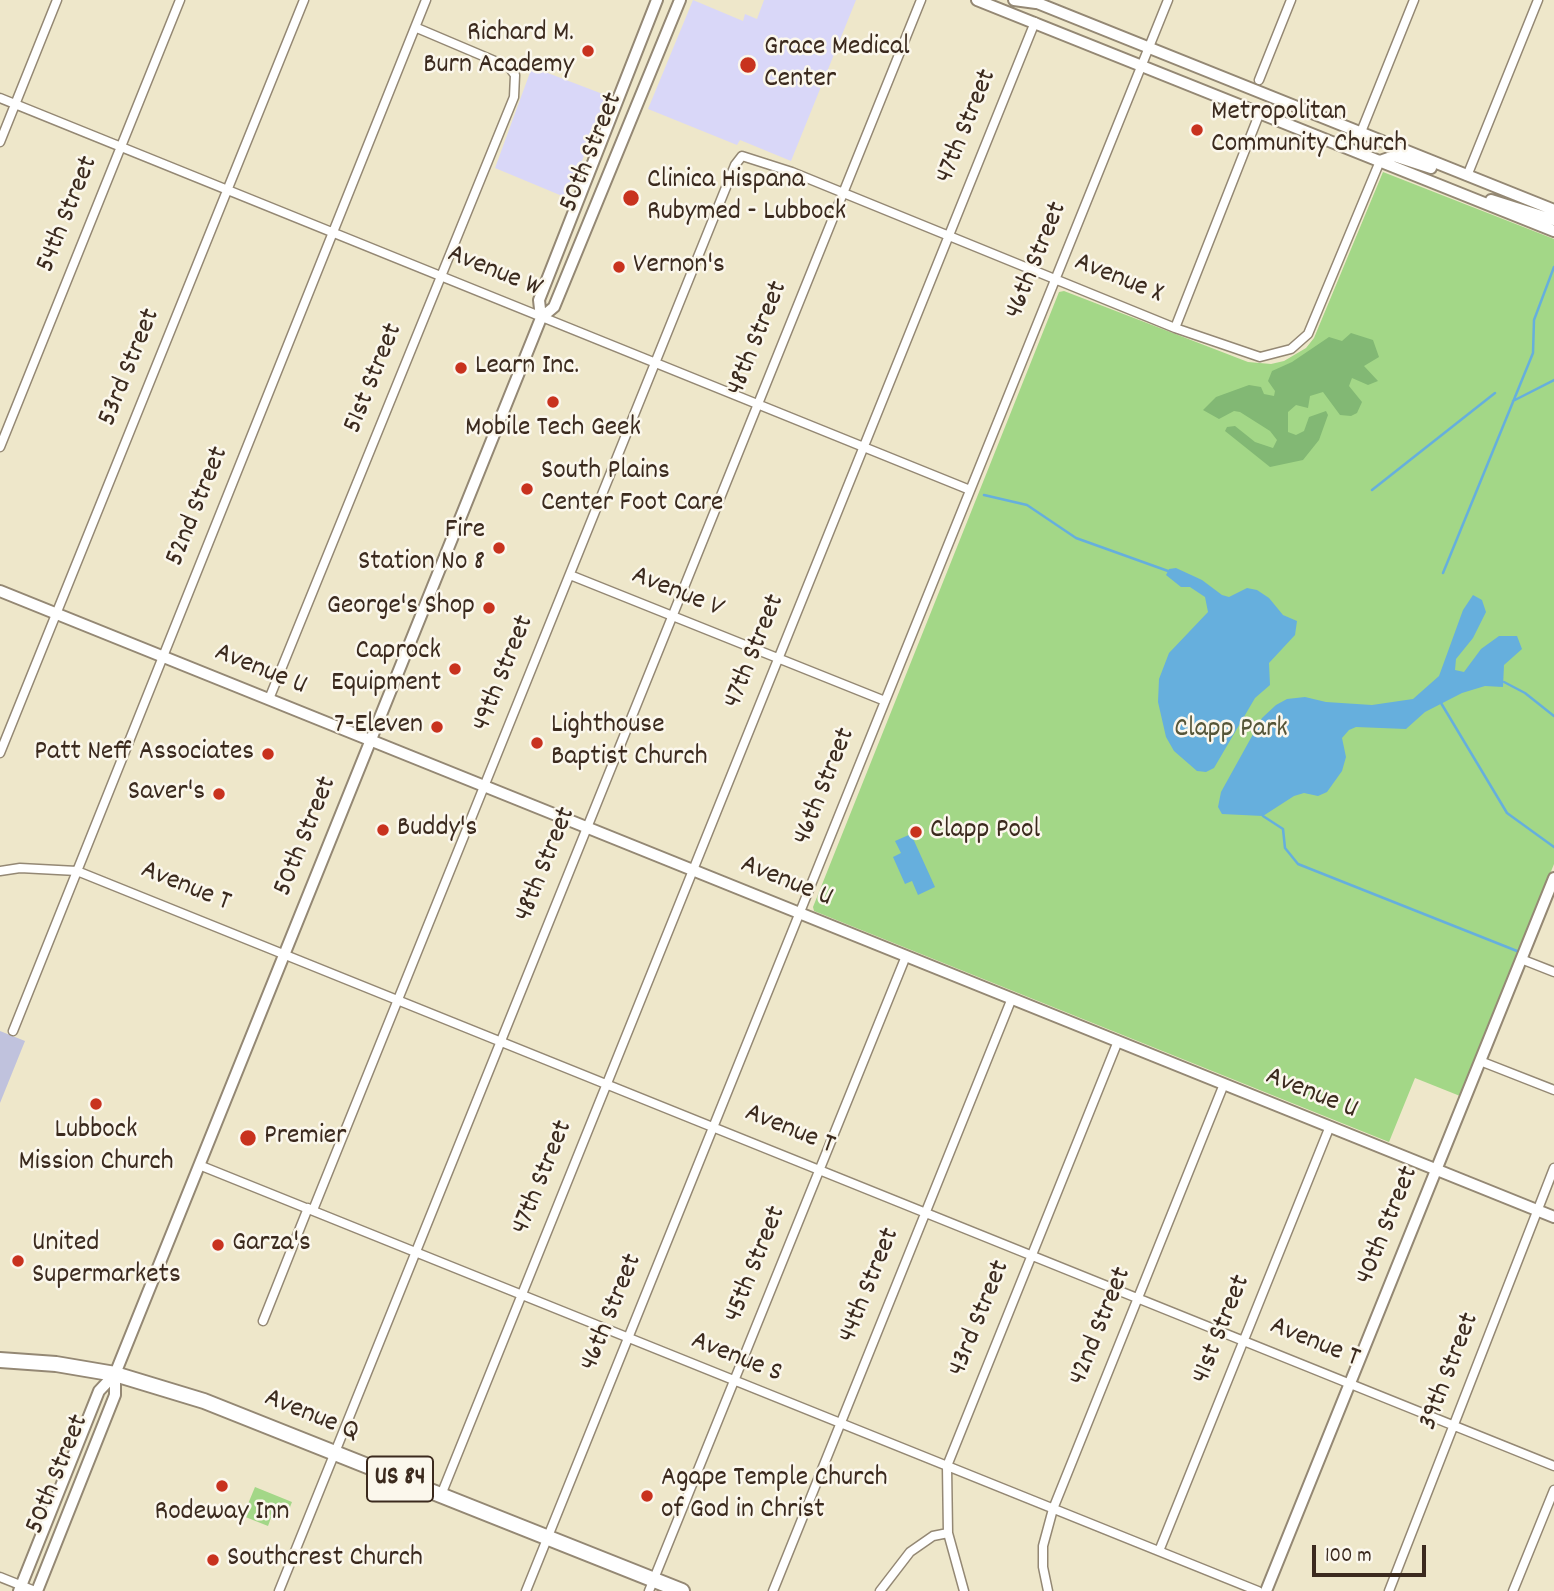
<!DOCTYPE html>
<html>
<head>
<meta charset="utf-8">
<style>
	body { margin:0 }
	#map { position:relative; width:1554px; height:1591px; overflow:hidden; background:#eee7ca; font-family:Dekko,sans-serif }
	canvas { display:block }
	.scale { position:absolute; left:1312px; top:1545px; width:114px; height:32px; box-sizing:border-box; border:4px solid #3b2a1e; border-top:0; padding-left:9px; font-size:21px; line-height:24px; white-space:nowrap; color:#3b2a1e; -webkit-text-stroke:5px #fbf7ec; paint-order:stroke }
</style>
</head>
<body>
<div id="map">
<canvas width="1554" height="1591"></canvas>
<div class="scale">100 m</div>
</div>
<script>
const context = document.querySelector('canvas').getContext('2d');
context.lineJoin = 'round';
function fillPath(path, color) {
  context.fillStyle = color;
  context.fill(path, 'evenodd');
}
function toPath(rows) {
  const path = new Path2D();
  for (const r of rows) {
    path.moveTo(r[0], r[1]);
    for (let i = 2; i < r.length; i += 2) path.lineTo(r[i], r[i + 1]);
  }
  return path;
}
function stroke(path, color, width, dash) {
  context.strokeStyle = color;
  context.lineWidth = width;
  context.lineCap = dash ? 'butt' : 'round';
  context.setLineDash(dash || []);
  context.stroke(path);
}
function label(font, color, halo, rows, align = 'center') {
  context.font = font + ' Dekko,sans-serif';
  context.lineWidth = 5;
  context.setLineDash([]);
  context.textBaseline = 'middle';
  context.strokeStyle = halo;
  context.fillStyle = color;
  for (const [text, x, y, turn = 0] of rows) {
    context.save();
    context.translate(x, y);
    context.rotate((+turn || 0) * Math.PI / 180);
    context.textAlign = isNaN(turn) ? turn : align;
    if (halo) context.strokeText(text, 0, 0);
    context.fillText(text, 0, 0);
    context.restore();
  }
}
fillPath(toPath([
	[693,0,743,21,745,14,757,19,764,0,856,0,791,161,740,140,737,145,648,109],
	[532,67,608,96,567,198,495,168]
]), '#d9d7f8');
fillPath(toPath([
	[0,1031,25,1041,0,1103]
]), '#c0c2dd');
fillPath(toPath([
	[1383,172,1554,239,1554,864,1460,1096,1415,1078,1389,1142,814,911,813,907,1059,292,1064,291,1248,362,1271,364,1284,361,1306,348,1314,338],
	[255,1487,292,1502,288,1512,275,1507,268,1526,243,1516]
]), '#a3d787');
fillPath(toPath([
	[1351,333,1373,340,1379,357,1364,366,1378,381,1368,385,1352,378,1349,386,1362,402,1357,413,1351,416,1340,415,1323,392,1310,396,1308,408,1296,405,1288,412,1288,432,1296,435,1304,431,1309,417,1326,411,1328,415,1319,440,1303,460,1270,467,1225,431,1227,427,1235,426,1255,442,1273,448,1277,440,1270,431,1240,412,1234,411,1219,419,1203,410,1216,397,1249,385,1261,387,1264,394,1274,396,1275,391,1268,381,1272,371,1292,362,1329,337,1342,341]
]), '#82b874');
fillPath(toPath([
	[1176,568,1202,580,1222,595,1229,597,1247,588,1257,590,1269,598,1283,615,1297,621,1295,635,1269,663,1270,685,1255,698,1214,768,1206,772,1197,771,1174,751,1166,737,1158,702,1159,679,1169,653,1208,612,1205,597,1190,587,1181,587,1166,575,1169,569],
	[1473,595,1482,600,1486,612,1473,638,1456,659,1455,670,1464,672,1481,649,1499,636,1517,636,1522,649,1504,665,1503,687,1485,686,1462,693,1425,712,1406,729,1356,727,1349,730,1342,738,1346,757,1342,771,1327,792,1318,796,1304,793,1294,796,1263,816,1222,814,1218,807,1221,792,1262,718,1276,705,1287,699,1305,697,1326,702,1372,705,1413,699,1439,676,1463,610],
	[911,834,935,887,918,895,912,881,905,884,893,857,901,853,895,841]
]), '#66afdd');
stroke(toPath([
	[1513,401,1554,380],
	[1372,490,1495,393],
	[984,495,1027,505,1076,538,1168,571],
	[1443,573,1533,353,1534,320,1554,267],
	[1504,682,1525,693,1554,716],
	[1441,703,1507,813,1554,847],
	[1263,816,1283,829,1285,848,1298,864,1517,951]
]), '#66afdd', 2.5);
const street = toPath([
	[1259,80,1291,0],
	[0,98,970,490],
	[1361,132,1414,0],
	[0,142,57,0],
	[1467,176,1538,0],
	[1175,328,1260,112],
	[0,447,180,0],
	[570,575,885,701],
	[269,699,514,97,515,75,509,67,417,28],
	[0,753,304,0],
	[0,871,20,868,77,871,1554,1466],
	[1521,959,1554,972],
	[13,1031,426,0],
	[1480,1061,1554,1090],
	[199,1165,1258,1591],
	[313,1210,735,165,742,156,792,172,1175,328,1260,357,1291,349,1308,334,1380,161],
	[263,1321,308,1208],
	[441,1495,1035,22],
	[1159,1551,1330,1126],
	[0,1577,35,1591],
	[279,1591,921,0],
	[526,1591,1168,0],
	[649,1591,906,956],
	[773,1591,1012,998],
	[880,1591,910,1552,933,1536,948,1533],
	[964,1591,948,1533,947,1466,1118,1041],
	[1048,1591,1043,1567,1043,1546,1053,1509,1224,1084],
	[1389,1591,1554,1168],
	[1513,1591,1554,1490]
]);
const secondary = toPath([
	[977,0,1554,231],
	[1014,0,1036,3],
	[1030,0,1554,210],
	[1380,161,1394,156,1431,168],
	[1491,200,1554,220],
	[541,318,554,307,680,0],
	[0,591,1554,1217],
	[19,1591,99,1391,115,1374,533,338,541,318,539,300,657,0],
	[37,1591,115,1395,115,1374],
	[1266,1591,1554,878]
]);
const highway = toPath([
	[0,1360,56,1364,115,1374,204,1401,682,1591]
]);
stroke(street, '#948874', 11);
stroke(secondary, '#948874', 14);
stroke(highway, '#948874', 18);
stroke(street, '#fff', 8);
stroke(secondary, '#fff', 10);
stroke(highway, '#fff', 14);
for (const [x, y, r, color] of [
	[588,51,7,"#c8321e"],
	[748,65,9,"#c8321e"],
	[1197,130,7,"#c8321e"],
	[631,198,9,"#c8321e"],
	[619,267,7,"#c8321e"],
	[461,368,7,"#c8321e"],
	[553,402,7,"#c8321e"],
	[527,489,7,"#c8321e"],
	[499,548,7,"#c8321e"],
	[489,608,7,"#c8321e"],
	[455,669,7,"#c8321e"],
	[437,727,7,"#c8321e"],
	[537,743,7,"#c8321e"],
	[268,754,7,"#c8321e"],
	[219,794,7,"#c8321e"],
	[383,830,7,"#c8321e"],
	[916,832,7,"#c8321e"],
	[96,1104,7,"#c8321e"],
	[248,1138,9,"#c8321e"],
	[218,1245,7,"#c8321e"],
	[18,1261,7,"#c8321e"],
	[222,1486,7,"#c8321e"],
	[647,1496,7,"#c8321e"],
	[213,1560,7,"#c8321e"]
]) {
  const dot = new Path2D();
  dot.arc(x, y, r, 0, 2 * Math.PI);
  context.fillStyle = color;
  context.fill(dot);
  stroke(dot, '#fbf7ec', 2.5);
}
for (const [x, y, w] of [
	[400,1479,66]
]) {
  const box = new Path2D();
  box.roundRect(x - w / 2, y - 22.5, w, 45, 5);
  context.fillStyle = '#fbf7ec';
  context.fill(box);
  stroke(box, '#3b2a1e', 2);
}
label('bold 26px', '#3b2a1e', null, [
	["US 84",400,1479]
]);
label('28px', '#3b2a1e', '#fbf7ec', [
	["Richard M.",574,35,"right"],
	["Burn Academy",574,67,"right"],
	["Grace Medical",764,49],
	["Center",764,81],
	["Metropolitan",1211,114],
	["Community Church",1211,146],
	["Clinica Hispana",647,182],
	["Rubymed - Lubbock",647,214],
	["Vernon's",633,267],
	["Learn Inc.",475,368],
	["Mobile Tech Geek",553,430,"center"],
	["South Plains",541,473],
	["Center Foot Care",541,505],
	["Fire",485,532,"right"],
	["Station No 8",485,564,"right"],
	["George's Shop",475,608,"right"],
	["Caprock",441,653,"right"],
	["Equipment",441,685,"right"],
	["7-Eleven",423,727,"right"],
	["Lighthouse",551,727],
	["Baptist Church",551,759],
	["Patt Neff Associates",254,754,"right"],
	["Saver's",205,794,"right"],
	["Buddy's",397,830],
	["Clapp Pool",930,832],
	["Lubbock",96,1132,"center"],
	["Mission Church",96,1164,"center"],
	["Premier",264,1138],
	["United",32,1245],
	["Supermarkets",32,1277],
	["Garza's",232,1245],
	["Agape Temple Church",661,1480],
	["of God in Christ",661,1512],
	["Rodeway Inn",222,1514,"center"],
	["Southcrest Church",227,1560]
], 'left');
label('28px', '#3b2a1e', '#fbf7ec', [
	["47th Street",968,127,-68],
	["50th Street",593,153,-68],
	["54th Street",69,215,-68],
	["46th Street",1038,261,-68],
	["Avenue W",494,273,22],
	["Avenue X",1118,280,22],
	["48th Street",759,339,-68],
	["53rd Street",131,368,-68],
	["51st Street",375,379,-68],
	["52nd Street",199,507,-68],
	["Avenue V",677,594,22],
	["47th Street",756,652,-68],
	["Avenue U",260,671,22],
	["49th Street",505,674,-68],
	["46th Street",826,787,-68],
	["50th Street",307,837,-68],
	["48th Street",547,865,-68],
	["Avenue U",786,883,22],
	["Avenue T",185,888,22],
	["Avenue U",1311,1095,22],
	["Avenue T",789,1131,22],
	["47th Street",544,1178,-68],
	["40th Street",1389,1226,-68],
	["45th Street",757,1265,-68],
	["44th Street",871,1286,-68],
	["46th Street",613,1313,-68],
	["43rd Street",981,1319,-68],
	["42nd Street",1102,1327,-68],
	["41st Street",1223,1330,-68],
	["Avenue T",1314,1344,22],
	["Avenue S",736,1359,22],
	["39th Street",1451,1372,-69],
	["Avenue Q",311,1417,22],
	["50th Street",59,1475,-68]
]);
label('28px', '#555538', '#fbf7ec', [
	["Clapp Park",1231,731]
]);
</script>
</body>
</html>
